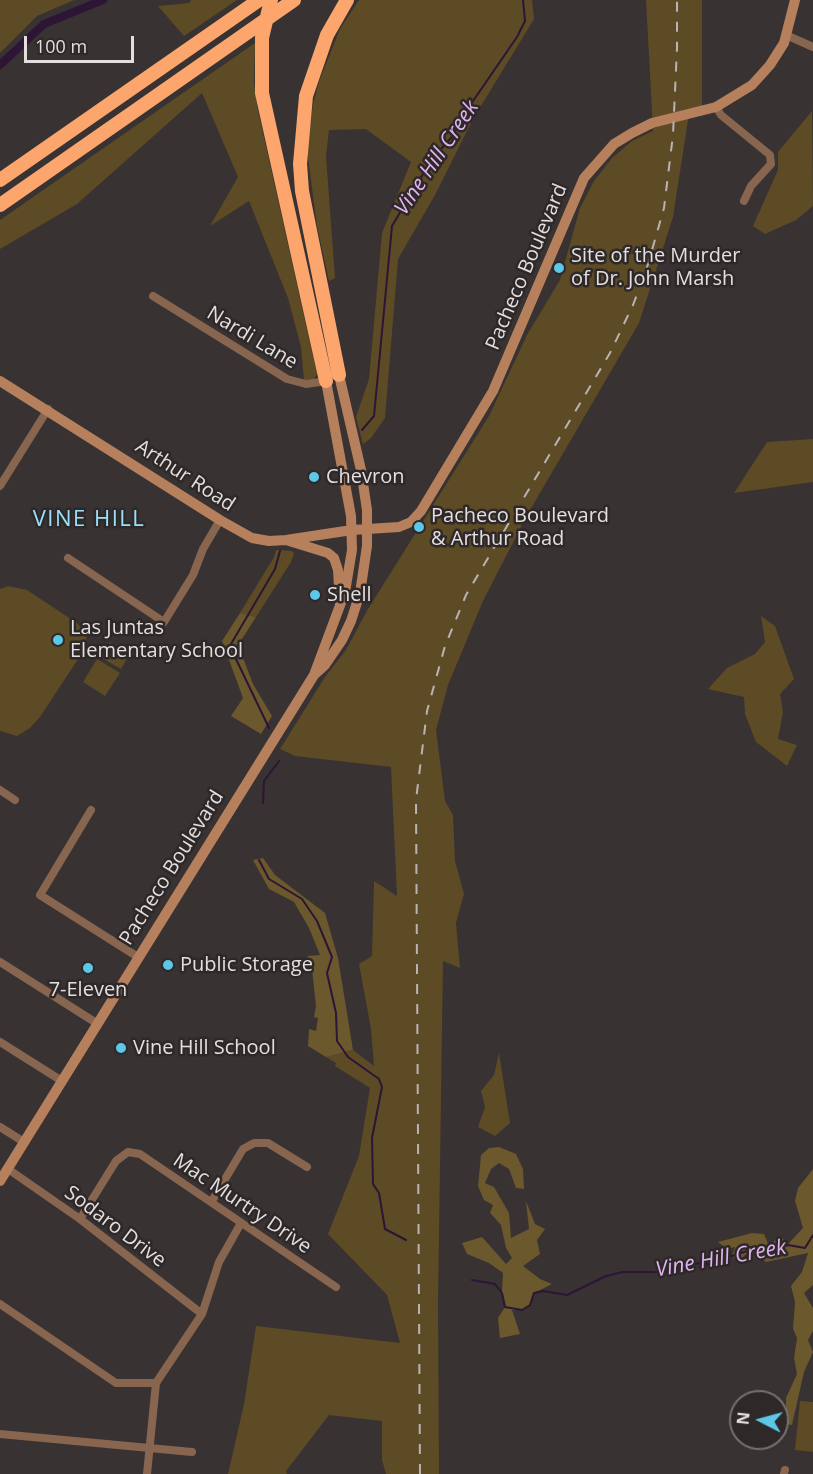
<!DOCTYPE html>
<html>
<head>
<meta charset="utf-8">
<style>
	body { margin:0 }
	#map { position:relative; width:813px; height:1474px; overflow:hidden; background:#383232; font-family:"Open Sans",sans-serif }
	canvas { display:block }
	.north { position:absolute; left:729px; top:1390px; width:60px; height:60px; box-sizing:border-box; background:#2e2828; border:2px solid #767171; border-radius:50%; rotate:276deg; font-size:16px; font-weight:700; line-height:24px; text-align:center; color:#e3dfdf }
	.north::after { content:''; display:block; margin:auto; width:21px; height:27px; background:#5cc7e7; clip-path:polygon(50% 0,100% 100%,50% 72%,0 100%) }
	.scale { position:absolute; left:24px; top:36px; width:110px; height:27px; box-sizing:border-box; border:3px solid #e3dfdf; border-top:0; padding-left:8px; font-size:18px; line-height:21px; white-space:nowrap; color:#e3dfdf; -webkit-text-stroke:4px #2e2828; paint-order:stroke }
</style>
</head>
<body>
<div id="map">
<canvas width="813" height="1474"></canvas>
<div class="north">N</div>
<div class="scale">100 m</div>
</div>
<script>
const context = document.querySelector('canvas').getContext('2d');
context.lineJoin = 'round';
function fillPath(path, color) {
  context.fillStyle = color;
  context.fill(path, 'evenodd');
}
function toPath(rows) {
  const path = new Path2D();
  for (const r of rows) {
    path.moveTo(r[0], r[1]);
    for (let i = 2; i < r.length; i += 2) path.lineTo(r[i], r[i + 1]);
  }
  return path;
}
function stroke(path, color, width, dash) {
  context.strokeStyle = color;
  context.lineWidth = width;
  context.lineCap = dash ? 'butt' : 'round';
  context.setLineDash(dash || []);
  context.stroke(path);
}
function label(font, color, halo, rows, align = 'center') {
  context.font = font + ' "Open Sans",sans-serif';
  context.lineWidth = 5;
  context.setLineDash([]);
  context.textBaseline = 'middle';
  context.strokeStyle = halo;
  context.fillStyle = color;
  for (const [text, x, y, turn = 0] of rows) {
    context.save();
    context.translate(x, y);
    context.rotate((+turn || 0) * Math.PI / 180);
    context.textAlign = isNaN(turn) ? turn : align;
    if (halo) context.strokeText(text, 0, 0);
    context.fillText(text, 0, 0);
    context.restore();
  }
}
fillPath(toPath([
	[0,0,74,0,37,16,0,53],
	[191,0,237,0,184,36,158,6,189,3],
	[359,0,532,0,534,19,473,119,435,195,398,259,385,418,371,438,363,444,356,417,369,379,382,233,411,162,366,129,329,130,326,156,335,278,329,281,317,226,307,150,313,104,320,79,340,29],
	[646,0,702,0,702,111,689,114,673,217,639,323,526,517,483,601,448,685,436,730,445,801,453,815,455,861,464,894,456,923,460,968,443,961,438,1302,439,1474,386,1474,382,1460,382,1421,329,1415,286,1471,287,1474,228,1474,244,1404,256,1326,400,1343,387,1295,328,1234,359,1156,370,1088,335,1066,336,1063,326,1057,353,1050,374,1066,371,1029,359,964,372,956,374,881,397,896,391,767,295,756,280,749,325,677,346,650,368,609,489,416,527,335,560,280,580,208,594,181,612,158,632,141,653,131],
	[255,43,254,83,258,111,317,374,314,379,304,380,301,347,288,298,249,201,210,226,238,177,202,93,77,204,0,249,0,220],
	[812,111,813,206,796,220,765,234,753,226,778,170,778,152],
	[813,439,813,482,734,493,767,442],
	[276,550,292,551,294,554,291,562,256,617,240,613,274,557],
	[8,586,27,590,77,623,87,635,84,650,40,717,30,728,17,736,0,731,0,589],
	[761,616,775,626,794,679,780,694,783,712,778,739,797,745,787,766,756,742,745,714,744,697,708,689,727,668,755,654,765,642],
	[110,642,129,655,121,669,100,657],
	[97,659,120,673,105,696,83,682],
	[499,1053,510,1123,495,1136,478,1127,485,1107,481,1091,494,1075],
	[800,1401,813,1402,813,1452,795,1450]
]), '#5d4b25');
fillPath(toPath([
	[240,613,256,617,238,645,253,684,272,716,261,734,231,716,243,698,222,641],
	[263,858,275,875,325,913,338,958,353,1050,326,1057,308,1046,309,1029,316,1031,318,1018,314,1017,316,1006,312,969,306,970,307,959,308,956,320,955,309,928,294,902,269,889,253,860],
	[499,1147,516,1154,523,1169,524,1189,516,1188,509,1169,499,1163,491,1169,485,1183,494,1187,509,1213,511,1238,529,1229,526,1201,535,1224,545,1229,537,1240,540,1254,523,1266,540,1279,552,1284,534,1293,530,1305,522,1310,512,1310,520,1334,500,1338,498,1318,505,1307,502,1293,503,1273,489,1263,467,1254,462,1243,482,1237,506,1264,512,1258,506,1248,501,1225,490,1213,493,1205,484,1200,478,1186,481,1155,489,1148],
	[813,1169,813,1285,804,1293,813,1308,813,1331,808,1340,813,1352,804,1372,792,1425,786,1424,786,1398,797,1374,794,1358,797,1338,793,1329,795,1302,791,1286,802,1272,808,1253,766,1262,750,1250,738,1262,732,1256,735,1247,727,1249,718,1242,752,1233,764,1234,769,1246,780,1236,788,1244,803,1228,795,1201,798,1188]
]), '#6b582d');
stroke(toPath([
	[362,430,374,416,392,226,432,159,451,138,473,101,517,37,525,21,523,0],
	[269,728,236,659,231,644,275,569,280,551],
	[263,803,264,781,279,761],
	[259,860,269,879,302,899,317,921,332,957,327,973,336,1013,337,1041,348,1057,379,1079,382,1087,372,1138,373,1184,379,1193,385,1229,406,1240],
	[472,1280,495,1284,502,1293,505,1307,522,1310,530,1305,534,1293,543,1291,567,1295,606,1276,623,1272,674,1272,690,1263,708,1264,718,1255,732,1256,750,1250,775,1250,788,1245,805,1248,813,1235]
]), '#2d1535', 2);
stroke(toPath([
	[0,65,44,24,103,0]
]), '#2d1535', 8);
stroke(toPath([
	[786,35,813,47],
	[716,107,721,115,770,155,771,164,751,186,744,201],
	[153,296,287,379,306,384,327,381],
	[0,486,48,409],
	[68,558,164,622,193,575,203,549,220,520],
	[0,790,15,800],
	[91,810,40,895,138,957],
	[0,962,98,1024],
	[0,1042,62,1081],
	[0,1127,24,1142],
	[8,1169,80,1219,202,1314],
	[212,1201,243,1149,254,1143,268,1143,307,1167],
	[80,1219,116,1161,128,1152,140,1154,336,1287],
	[0,1304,116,1383,156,1383],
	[0,1434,192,1452],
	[147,1474,156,1383,202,1314,219,1262,241,1223],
	[784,1474,785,1470]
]), '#88654f', 8);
stroke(toPath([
	[0,381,220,520,252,538,269,541,286,540,352,530,399,527,411,522,421,511,493,391,584,178,614,144,632,133,652,123,716,107,752,85,770,65,784,43,795,0],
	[286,540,328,553,334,558,338,570,340,604],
	[314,675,325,665,342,640,351,621,360,593,367,546,367,510,361,470,339,375],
	[0,1181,314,675,345,592,352,550,351,516,326,381]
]), '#b7805c', 10);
stroke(toPath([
	[262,38,262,93,326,381],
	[0,180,259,0],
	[0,205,294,0],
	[339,375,302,191,300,164,306,96,327,35,347,0]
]), '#fca66d', 14);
stroke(toPath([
	[420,1474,416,800,427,711,445,646,466,595,610,353,633,305,646,271,664,208,673,135,677,48,677,0]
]), '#b8b4b4', 2, [10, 10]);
stroke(toPath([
	[262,38,271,0]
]), '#fca66d', 14);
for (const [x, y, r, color] of [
	[559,268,6,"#5cc7e7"],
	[314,477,6,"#5cc7e7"],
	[419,527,6,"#5cc7e7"],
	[315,595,6,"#5cc7e7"],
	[58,640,6,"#5cc7e7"],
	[168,965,6,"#5cc7e7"],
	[88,968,6,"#5cc7e7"],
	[121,1048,6,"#5cc7e7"]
]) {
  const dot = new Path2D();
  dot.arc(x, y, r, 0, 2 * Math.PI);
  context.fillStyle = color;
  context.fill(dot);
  stroke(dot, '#2e2828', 2);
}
label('20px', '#e3dfdf', '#2e2828', [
	["Site of the Murder",571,256],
	["of Dr. John Marsh",571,279],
	["Chevron",326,477],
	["Pacheco Boulevard",431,516],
	["& Arthur Road",431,539],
	["Shell",327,595],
	["Las Juntas",70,628],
	["Elementary School",70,651],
	["Public Storage",180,965],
	["7-Eleven",88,990,"center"],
	["Vine Hill School",133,1048]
], 'left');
label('20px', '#e3dfdf', '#2e2828', [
	["Pacheco Boulevard",527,267,-67],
	["Nardi Lane",252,338,31],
	["Arthur Road",185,476,33],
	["Pacheco Boulevard",172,868,-58],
	["Mac Murtry Drive",242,1204,34],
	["Sodaro Drive",115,1227,37]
]);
label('italic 21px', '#e0b4f0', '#2e2828', [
	["Vine Hill Creek",437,158,-56],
	["Vine Hill Creek",721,1259,-10]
]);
context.letterSpacing = '1.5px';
label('22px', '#97e1f9', '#2e2828', [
	["VINE HILL",89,520]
]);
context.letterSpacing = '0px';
</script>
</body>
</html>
